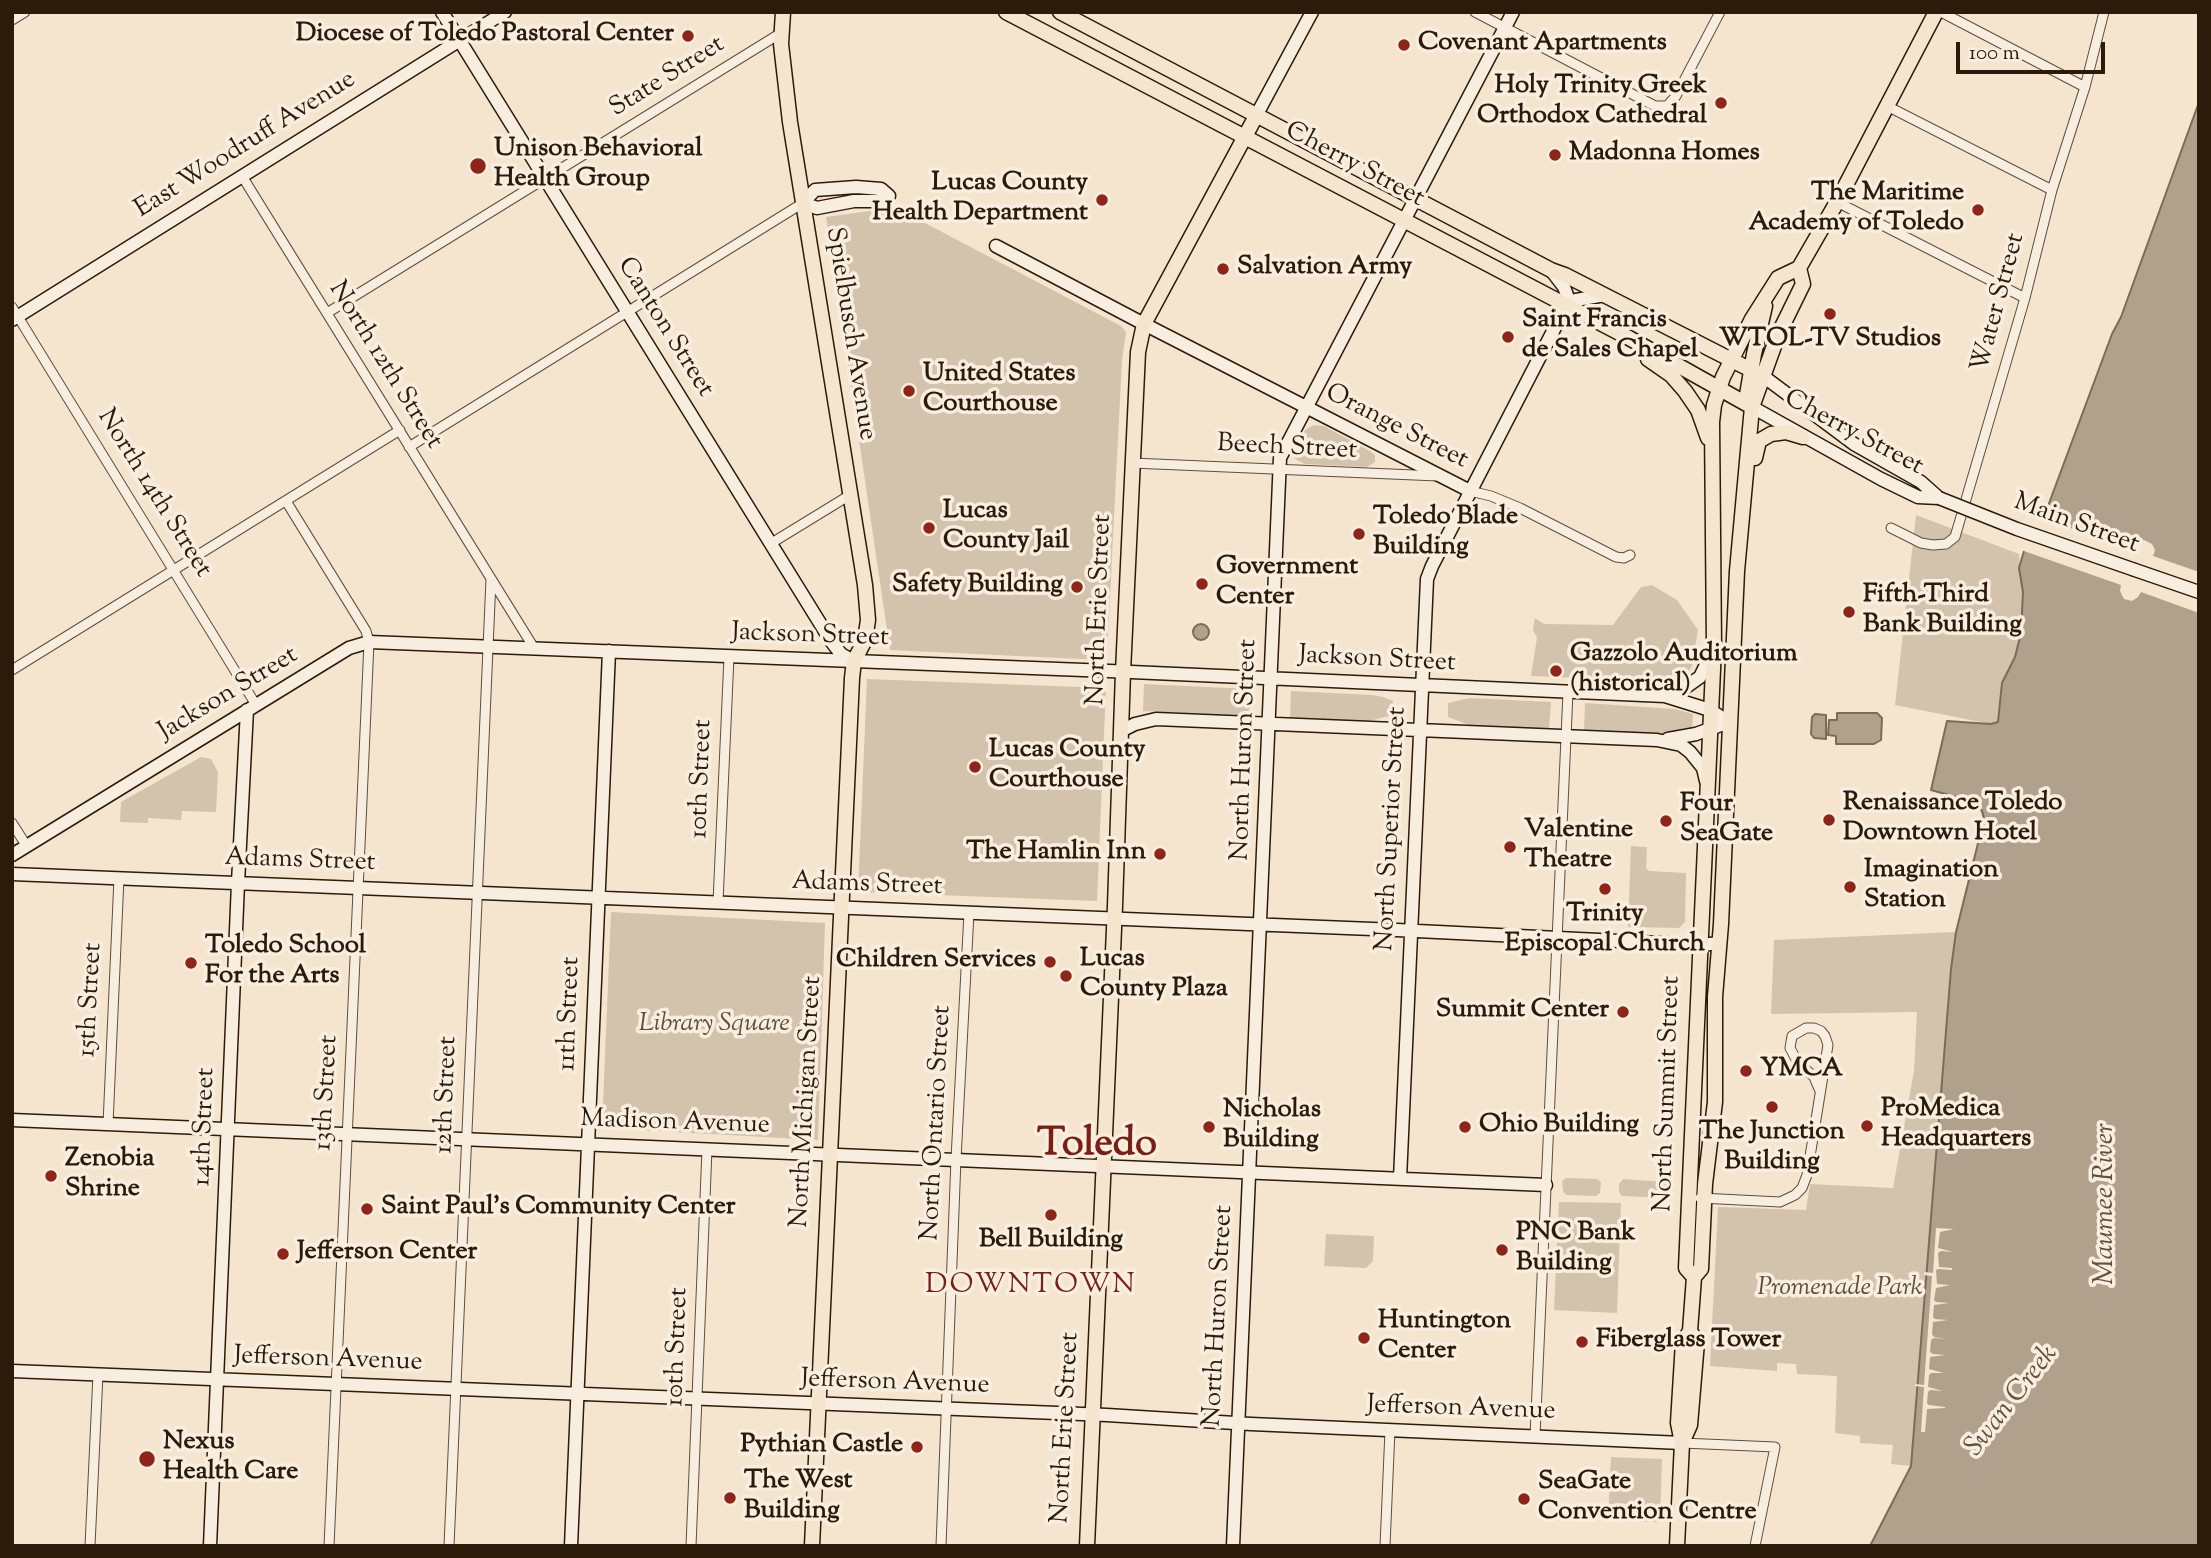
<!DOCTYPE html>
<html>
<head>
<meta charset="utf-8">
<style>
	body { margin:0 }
	#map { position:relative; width:2211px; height:1558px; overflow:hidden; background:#f5e5ce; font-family:"Sorts Mill Goudy",serif }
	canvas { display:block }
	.frame { position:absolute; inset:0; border:14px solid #2c1b0a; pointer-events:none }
	.scale { position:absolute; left:1956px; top:42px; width:149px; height:32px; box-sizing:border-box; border:4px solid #2c1b0a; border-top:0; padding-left:9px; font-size:21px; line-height:24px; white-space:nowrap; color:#2c1b0a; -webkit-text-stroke:5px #f8eedf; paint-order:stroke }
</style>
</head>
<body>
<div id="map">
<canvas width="2211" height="1558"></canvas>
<div class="frame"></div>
<div class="scale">100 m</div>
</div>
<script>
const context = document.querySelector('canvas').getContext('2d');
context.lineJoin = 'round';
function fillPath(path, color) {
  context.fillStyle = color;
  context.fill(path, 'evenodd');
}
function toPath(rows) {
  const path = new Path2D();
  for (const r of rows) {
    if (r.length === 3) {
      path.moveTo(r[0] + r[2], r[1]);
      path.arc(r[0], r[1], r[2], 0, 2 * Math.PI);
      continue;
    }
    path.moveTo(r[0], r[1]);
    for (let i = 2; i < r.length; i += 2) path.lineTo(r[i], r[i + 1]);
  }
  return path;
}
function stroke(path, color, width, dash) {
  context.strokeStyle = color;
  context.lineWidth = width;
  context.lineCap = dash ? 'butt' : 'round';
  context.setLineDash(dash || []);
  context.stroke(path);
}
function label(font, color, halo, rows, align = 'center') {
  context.font = font + ' "Sorts Mill Goudy",serif';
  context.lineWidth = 7;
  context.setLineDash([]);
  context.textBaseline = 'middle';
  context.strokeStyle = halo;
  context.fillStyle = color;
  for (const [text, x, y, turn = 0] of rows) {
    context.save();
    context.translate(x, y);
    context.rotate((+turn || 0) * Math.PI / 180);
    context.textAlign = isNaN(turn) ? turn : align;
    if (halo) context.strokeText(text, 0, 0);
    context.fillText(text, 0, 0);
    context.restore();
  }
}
fillPath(toPath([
	[869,211,898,214,925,223,1121,326,1126,332,1122,360,1107,655,1103,660,890,650,826,217],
	[1314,425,1324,426,1370,451,1375,455,1375,462,1367,467,1305,464,1297,460,1293,457,1293,453,1305,430],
	[1916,515,2019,554,2023,592,2023,618,2015,657,2002,683,1998,723,1991,724,1895,705],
	[1652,585,1677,600,1698,630,1692,666,1685,676,1665,681,1531,676,1537,638,1533,630,1535,618,1544,624,1613,625,1641,587],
	[867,679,1106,688,1097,901,858,892],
	[1144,684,1251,689,1249,716,1143,711],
	[1291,691,1372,695,1383,697,1393,701,1393,715,1369,721,1290,718],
	[1470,698,1551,702,1549,729,1472,726,1448,717,1448,703],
	[1585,703,1675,709,1693,714,1692,729,1658,734,1584,731],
	[201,757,211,759,218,772,216,812,182,811,181,820,148,818,148,823,120,822,121,802],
	[1631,846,1647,847,1646,868,1649,871,1686,873,1685,922,1679,928,1628,927],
	[611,912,825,923,818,1140,602,1128],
	[1956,932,1951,969,1911,1466,1891,1464,1893,1445,1860,1443,1860,1436,1835,1433,1837,1376,1797,1374,1796,1364,1777,1363,1777,1371,1710,1366,1718,1207,1806,1210,1810,1184,1893,1188,1914,1071,1917,1012,1771,1014,1774,940],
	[1566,1178,1597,1179,1601,1182,1600,1193,1596,1196,1566,1195,1563,1191,1562,1181],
	[1623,1179,1666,1182,1669,1187,1668,1195,1664,1198,1622,1196,1619,1192,1619,1184],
	[1559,1202,1621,1203,1617,1313,1554,1310],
	[1326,1234,1374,1236,1373,1261,1366,1268,1324,1266],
	[1611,1457,1662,1459,1660,1522,1608,1521]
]), '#d3c3ad');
const water = toPath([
	[2199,102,2199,1546,1870,1546,1911,1466,1951,969,1956,932,1984,819,1982,811,1974,802,1931,790,1947,721,1991,724,1998,722,2002,683,2015,657,2021,633,2023,592,2019,568,2024,551,2048,506,2112,334,2121,317,2199,102],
	[1201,632,8],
	[1837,713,1877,713,1882,718,1881,740,1874,744,1836,744,1836,736,1828,735,1829,720,1837,720,1837,713],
	[1815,714,1826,715,1826,739,1814,738,1811,734,1812,717,1815,714]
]);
fillPath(water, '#b1a08b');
stroke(water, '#7c6b57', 2);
fillPath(toPath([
	[2039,517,2134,550,2136,545,2144,540,2152,544,2155,550,2153,556,2199,572,2199,613,2141,592,2138,597,2132,601,2124,599,2120,591,2121,585,2021,550],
	[1936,1228,1954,1229,1940,1232,1938,1248,1953,1252,1941,1251,1938,1253,1939,1267,1952,1268,1952,1270,1939,1269,1936,1270,1937,1284,1950,1285,1936,1288,1934,1300,1936,1302,1949,1303,1934,1305,1933,1317,1935,1319,1948,1320,1933,1322,1932,1334,1934,1337,1946,1339,1934,1338,1931,1340,1930,1352,1933,1354,1946,1355,1930,1357,1929,1369,1944,1373,1931,1373,1929,1375,1928,1387,1943,1391,1930,1390,1928,1392,1927,1403,1929,1405,1945,1407,1945,1408,1927,1409,1925,1432,1921,1432,1924,1387,1915,1386,1915,1384,1924,1385,1932,1276,1924,1275,1924,1272,1933,1273]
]), '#f5e5ce');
const street = toPath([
	[1475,12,1655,106,1667,106,1676,96,1720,12],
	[1941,12,2085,87],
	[12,20,25,12],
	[1887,106,2052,190],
	[242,176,534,648],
	[1837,202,2025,298],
	[12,307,256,705],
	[327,313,781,33],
	[409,447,803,203],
	[1132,463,1438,476],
	[1470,491,1491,496,1520,508,1616,557,1624,558,1630,555],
	[286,501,366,631,369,642,329,1546],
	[1891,528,1921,543,1933,545,1946,544,1955,537,2025,298,2052,190,2085,87,2104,12],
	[770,544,850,495],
	[12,670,400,430],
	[12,823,26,845],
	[718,902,729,657],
	[108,1124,119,878],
	[1700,1198,1780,1202,1795,1195,1802,1188,1807,1175,1828,1045,1825,1036,1821,1031,1814,1028,1806,1028,1792,1036,1790,1048,1797,1061,1814,1077,1820,1091],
	[1535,1436,1568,692],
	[1682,1443,1775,1447,1755,1546],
	[90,1546,98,1374],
	[449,1546,491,579],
	[691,1546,707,1149],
	[941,1546,956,1159,969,913],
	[1385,1546,1390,1430]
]);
const secondary = toPath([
	[442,12,831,641,841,654,853,661],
	[1256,116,1312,12],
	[856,187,881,189,889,196,878,201,854,201,817,208,803,203,815,190,856,187],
	[996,246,1144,324,1470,491],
	[1566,306,1576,300,1605,295],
	[12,320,505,12],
	[1763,376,1854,444,1921,482,1939,498],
	[1752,407,1881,479,1918,497,1939,498],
	[2135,570,2199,592],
	[1665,696,1683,689,1700,677,1713,650],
	[1121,731,1135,724,1156,719,1657,740,1681,745,1690,752,1703,768,1706,781],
	[1668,739,1696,734,1729,722],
	[12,855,349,648,369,642,1109,671,1665,696,1710,710,1729,722],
	[12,874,1397,930,1700,945,1720,943],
	[12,1120,1546,1185],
	[1400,1179,1427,579,1432,566,1566,306,1567,295,1564,287,1551,270],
	[12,1371,1107,1415,1251,1424,1682,1443],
	[210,1546,238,883,247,710],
	[571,1546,609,651],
	[1233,1546,1280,458,1513,12]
]);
const primary = toPath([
	[783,12,781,44,790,122,865,585,868,620,865,640,854,661,852,678,812,1546],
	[1006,12,1629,338,1752,407],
	[1060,12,1551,270,1565,275,1763,376],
	[1648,359,1671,375,1685,391,1698,410,1708,438],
	[1752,406,1747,395,1754,354,1765,306],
	[1755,458,1759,441,1771,434,1786,432,1803,437],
	[1694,1277,1686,1268,1714,647,1712,422,1714,405,1723,377,1752,319,1778,278,1799,268,1837,202,1936,12],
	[1682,1443,1690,1425,1697,1342,1690,1331],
	[1087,1546,1115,906,1123,672,1138,352,1144,324,1256,116],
	[1677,1546,1682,1443,1678,1423,1683,1342,1690,1331,1694,1277,1701,1269,1705,1184,1715,1102,1715,997,1721,924,1737,571,1752,407,1778,335,1803,284,1799,268]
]);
stroke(street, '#5e4e3b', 11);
stroke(secondary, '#2c1b0a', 15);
stroke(primary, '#2c1b0a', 17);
stroke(street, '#f8eedf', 9);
stroke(secondary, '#f8eedf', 12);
stroke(primary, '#f5e5ce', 14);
const secondaryBridge = toPath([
	[1939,498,2017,529,2135,570]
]);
stroke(secondaryBridge, '#2c1b0a', 15, []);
stroke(secondaryBridge, '#f8eedf', 12);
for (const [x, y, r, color] of [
	[688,36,7,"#8f2418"],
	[1404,45,7,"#8f2418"],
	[1721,103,7,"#8f2418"],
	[1555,155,7,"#8f2418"],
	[478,166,9,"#8f2418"],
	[1102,200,7,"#8f2418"],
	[1978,210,7,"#8f2418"],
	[1223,269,7,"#8f2418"],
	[1830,314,7,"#8f2418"],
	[1508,337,7,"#8f2418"],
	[909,391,7,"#8f2418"],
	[929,528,7,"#8f2418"],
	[1359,534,7,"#8f2418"],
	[1202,584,7,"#8f2418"],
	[1077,587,7,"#8f2418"],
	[1849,612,7,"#8f2418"],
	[1556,671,7,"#8f2418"],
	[975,767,7,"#8f2418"],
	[1829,820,7,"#8f2418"],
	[1666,821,7,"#8f2418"],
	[1510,847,7,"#8f2418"],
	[1160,854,7,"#8f2418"],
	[1850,887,7,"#8f2418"],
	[1605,889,7,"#8f2418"],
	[1050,962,7,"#8f2418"],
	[191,963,7,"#8f2418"],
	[1066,976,7,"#8f2418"],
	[1623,1012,7,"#8f2418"],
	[1746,1071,7,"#8f2418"],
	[1772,1107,7,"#8f2418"],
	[1867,1126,7,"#8f2418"],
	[1209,1127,7,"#8f2418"],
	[1465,1127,7,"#8f2418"],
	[51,1176,7,"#8f2418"],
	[367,1209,7,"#8f2418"],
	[1051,1215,7,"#8f2418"],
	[1502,1250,7,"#8f2418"],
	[283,1254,7,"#8f2418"],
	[1364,1338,7,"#8f2418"],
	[1582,1342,7,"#8f2418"],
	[917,1447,7,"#8f2418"],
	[147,1459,9,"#8f2418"],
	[730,1498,7,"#8f2418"],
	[1524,1499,7,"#8f2418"]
]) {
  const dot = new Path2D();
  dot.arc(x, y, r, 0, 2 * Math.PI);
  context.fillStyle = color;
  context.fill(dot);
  stroke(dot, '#f8eedf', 2.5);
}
label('bold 26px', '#2c1b0a', '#f8eedf', [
	["Diocese of Toledo Pastoral Center",674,36,"right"],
	["Covenant Apartments",1418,45],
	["Holy Trinity Greek",1707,88,"right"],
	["Orthodox Cathedral",1707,118,"right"],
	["Unison Behavioral",494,151],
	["Health Group",494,181],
	["Madonna Homes",1569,155],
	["Lucas County",1088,185,"right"],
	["Health Department",1088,215,"right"],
	["The Maritime",1964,195,"right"],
	["Academy of Toledo",1964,225,"right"],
	["Salvation Army",1237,269],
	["Saint Francis",1522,322],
	["de Sales Chapel",1522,352],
	["WTOL-TV Studios",1830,341,"center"],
	["United States",923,376],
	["Courthouse",923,406],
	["Lucas",943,513],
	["County Jail",943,543],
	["Toledo Blade",1373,519],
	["Building",1373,549],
	["Government",1216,569],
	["Center",1216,599],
	["Safety Building",1063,587,"right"],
	["Fifth-Third",1863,597],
	["Bank Building",1863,627],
	["Gazzolo Auditorium",1570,656],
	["(historical)",1570,686],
	["Lucas County",989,752],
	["Courthouse",989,782],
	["Renaissance Toledo",1843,805],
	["Downtown Hotel",1843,835],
	["Four",1680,806],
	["SeaGate",1680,836],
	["Valentine",1524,832],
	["Theatre",1524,862],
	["The Hamlin Inn",1146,854,"right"],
	["Imagination",1864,872],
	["Station",1864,902],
	["Trinity",1605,916,"center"],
	["Episcopal Church",1605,946,"center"],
	["Toledo School",205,948],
	["For the Arts",205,978],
	["Lucas",1080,961],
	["County Plaza",1080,991],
	["Children Services",1036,962,"right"],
	["Summit Center",1609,1012,"right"],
	["YMCA",1760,1071],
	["ProMedica",1881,1111],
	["Headquarters",1881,1141],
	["Nicholas",1223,1112],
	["Building",1223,1142],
	["Ohio Building",1479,1127],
	["The Junction",1772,1134,"center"],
	["Building",1772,1164,"center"],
	["Zenobia",65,1161],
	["Shrine",65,1191],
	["Saint Paul's Community Center",381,1209],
	["PNC Bank",1516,1235],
	["Building",1516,1265],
	["Bell Building",1051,1242,"center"],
	["Jefferson Center",297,1254],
	["Huntington",1378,1323],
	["Center",1378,1353],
	["Fiberglass Tower",1596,1342],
	["Nexus",163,1444],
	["Health Care",163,1474],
	["Pythian Castle",903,1447,"right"],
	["The West",744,1483],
	["Building",744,1513],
	["SeaGate",1538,1484],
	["Convention Centre",1538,1514]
], 'left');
label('26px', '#2c1b0a', '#f8eedf', [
	["State Street",668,78,-32],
	["East Woodruff Avenue",246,146,-32],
	["Cherry Street",1354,166,28],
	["Water Street",2000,303,-75],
	["Canton Street",664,328,58],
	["Spielbusch Avenue",849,334,81],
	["North 12th Street",384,366,58],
	["Orange Street",1396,428,27],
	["Cherry Street",1853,434,28],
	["Beech Street",1287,449,3],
	["North 14th Street",153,494,58],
	["Main Street",2076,525,20],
	["North Erie Street",1101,610,-88],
	["Jackson Street",810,637,2],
	["Jackson Street",1377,661,3],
	["Jackson Street",229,695,-31],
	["North Huron Street",1246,750,-88],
	["10th Street",703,779,-88],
	["North Superior Street",1393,829,-87],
	["Adams Street",300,862,2],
	["Adams Street",867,886,2],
	["15th Street",92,1000,-87],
	["11th Street",571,1014,-88],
	["13th Street",328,1093,-87],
	["North Summit Street",1669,1094,-88],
	["12th Street",448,1095,-88],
	["North Michigan Street",808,1102,-87],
	["North Ontario Street",938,1123,-87],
	["Madison Avenue",675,1124,2],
	["14th Street",206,1127,-88],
	["North Huron Street",1220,1316,-87],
	["10th Street",679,1347,-88],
	["Jefferson Avenue",328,1361,2],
	["Jefferson Avenue",895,1384,2],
	["Jefferson Avenue",1461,1410,2],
	["North Erie Street",1067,1428,-87]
]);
label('italic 26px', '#5e4d3b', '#f8eedf', [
	["Library Square",714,1026],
	["Promenade Park",1840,1290]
]);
label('italic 28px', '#61503e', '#f8eedf', [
	["Maumee River",2107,1204,-90],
	["Swan Creek",2013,1402,-52]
]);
context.letterSpacing = '2px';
label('28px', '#7a1f14', '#f8eedf', [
	["DOWNTOWN",1031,1287]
]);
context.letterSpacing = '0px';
label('bold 40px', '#7a1f14', '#f8eedf', [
	["Toledo",1097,1147]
]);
</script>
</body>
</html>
